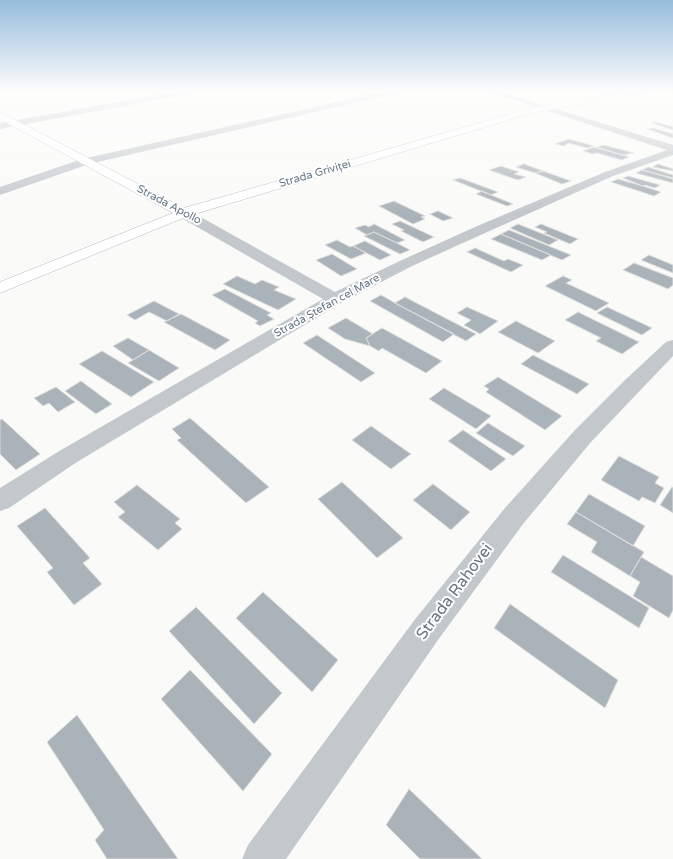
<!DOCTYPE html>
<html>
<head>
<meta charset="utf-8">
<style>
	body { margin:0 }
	canvas { display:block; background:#fafaf8 }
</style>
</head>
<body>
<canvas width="673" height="859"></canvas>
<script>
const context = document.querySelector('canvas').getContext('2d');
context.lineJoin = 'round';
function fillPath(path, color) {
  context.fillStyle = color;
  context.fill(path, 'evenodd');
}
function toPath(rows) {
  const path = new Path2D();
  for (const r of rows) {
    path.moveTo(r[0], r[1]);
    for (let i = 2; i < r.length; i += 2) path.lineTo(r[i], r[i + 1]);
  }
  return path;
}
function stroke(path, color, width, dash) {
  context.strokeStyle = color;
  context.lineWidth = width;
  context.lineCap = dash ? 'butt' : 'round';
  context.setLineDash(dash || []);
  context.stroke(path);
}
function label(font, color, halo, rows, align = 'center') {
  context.font = font + ' "Varela Round",sans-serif';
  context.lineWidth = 4;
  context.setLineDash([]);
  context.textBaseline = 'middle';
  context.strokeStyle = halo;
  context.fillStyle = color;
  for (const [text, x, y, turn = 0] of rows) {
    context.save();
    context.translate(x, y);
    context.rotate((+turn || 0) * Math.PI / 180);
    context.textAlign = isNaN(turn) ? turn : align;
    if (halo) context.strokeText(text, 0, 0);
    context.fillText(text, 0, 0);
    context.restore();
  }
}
const building = toPath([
	[656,122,673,127,673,130,651,123,656,122],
	[653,128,673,134,673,138,647,129,653,128],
	[569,139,594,146,587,148,568,143,564,146,555,144,569,139],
	[604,145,634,153,622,155,597,147,604,145],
	[594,147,629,157,622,160,597,153,593,154,583,151,594,147],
	[524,164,543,171,535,173,516,167,524,164],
	[658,164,673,169,673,171,653,167,658,164],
	[501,166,519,172,514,174,526,177,518,180,489,170,501,166],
	[648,167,673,175,673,178,642,170,648,167],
	[642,170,673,179,673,183,636,173,642,170],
	[543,171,571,181,562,184,535,173,543,171],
	[628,176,660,185,655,188,645,185,643,186,623,178,628,176],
	[460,178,498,192,491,195,453,180,460,178],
	[618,179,643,186,661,192,654,196,611,182,618,179],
	[482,191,491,195,513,204,507,206,476,194,482,191],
	[394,201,425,216,421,217,425,219,413,224,379,206,394,201],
	[438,211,453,218,443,221,430,214,438,211],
	[400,221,434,237,423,242,401,231,404,230,392,224,400,221],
	[374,224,405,240,397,243,374,232,367,235,355,228,365,225,369,227,374,224],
	[518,224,558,240,549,245,510,228,518,224],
	[541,224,578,239,570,244,544,233,547,232,535,227,541,224],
	[509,230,571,255,562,260,501,234,509,230],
	[374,232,397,243,410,250,400,254,364,236,374,232],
	[501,234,551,255,542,260,491,239,501,234],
	[337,240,350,247,353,246,366,253,351,259,325,245,337,240],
	[365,241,391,255,380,260,353,246,365,241],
	[475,248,504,261,508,259,523,265,511,272,467,252,475,248],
	[332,254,357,269,341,276,316,260,332,254],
	[649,255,673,265,673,273,641,260,649,255],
	[634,263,673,278,673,285,668,289,623,270,634,263],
	[237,276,255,284,262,280,279,287,274,290,296,299,278,310,223,284,237,276],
	[563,276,572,280,566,283,609,303,596,311,545,286,563,276],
	[225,289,271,313,267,315,274,319,260,326,255,323,258,321,212,295,225,289],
	[381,295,395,303,454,334,443,342,370,301,381,295],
	[405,297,476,334,466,341,395,303,405,297],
	[154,301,179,314,167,321,149,312,135,320,127,315,154,301],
	[467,307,498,321,480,334,464,325,471,320,457,313,467,307],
	[607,307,652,328,642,335,597,313,607,307],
	[578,312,639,342,622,354,596,341,601,338,565,320,578,312],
	[181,314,230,340,215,350,164,322,181,314],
	[346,318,373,334,366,338,370,346,345,339,328,328,346,318],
	[516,321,555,341,538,353,498,332,516,321],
	[382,328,442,361,426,373,382,348,379,351,370,346,366,338,382,328],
	[317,335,375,373,361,382,303,343,317,335],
	[128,338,149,350,133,360,113,346,128,338],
	[149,350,179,368,159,381,128,363,149,350],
	[102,351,154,382,131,397,79,364,102,351],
	[533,355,589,384,577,394,521,364,533,355],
	[498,377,562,416,545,430,486,392,489,389,484,386,498,377],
	[81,381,112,404,96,414,65,391,81,381],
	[56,387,75,402,58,412,49,403,43,406,34,398,56,387],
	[444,388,491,416,476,429,429,399,444,388],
	[190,418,269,487,246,503,177,440,181,438,172,429,190,418],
	[2,419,40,454,16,470,0,454,0,420,2,419],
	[488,423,525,446,513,456,476,433,488,423],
	[371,426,411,454,391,469,352,440,371,426],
	[463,430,506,459,491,471,448,441,463,430],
	[619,456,659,477,655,483,664,488,655,503,642,497,639,501,601,480,619,456],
	[342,482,403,538,377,558,318,499,342,482],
	[433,484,470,512,451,530,413,500,433,484],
	[137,485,180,519,175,523,182,529,158,550,118,517,125,512,114,502,137,485],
	[672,487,673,488,673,513,660,505,672,487],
	[589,494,645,526,633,546,576,512,589,494],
	[45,508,90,558,83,563,102,584,74,605,47,572,53,568,17,526,45,508],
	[576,512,644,552,630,576,591,552,597,542,567,524,576,512],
	[563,555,649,608,639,628,551,572,563,555],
	[641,557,673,576,673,610,669,618,633,596,640,582,630,576,641,557],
	[263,592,338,660,312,692,236,618,263,592],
	[510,604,618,680,605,708,494,628,510,604],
	[196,607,282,693,254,724,169,631,196,607],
	[190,670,272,754,243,791,161,699,190,670],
	[77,715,178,859,107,859,95,840,104,830,47,742,77,715],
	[409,789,482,859,420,859,386,825,409,789]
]);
fillPath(building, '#aab3b9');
stroke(building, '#dcdcda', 1);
const secondary = toPath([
	[626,92,644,92,640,94,535,112,188,216,0,293,0,282,173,213,0,119,0,112,184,208,531,108,626,92]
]);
stroke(secondary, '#b3babf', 1);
fillPath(toPath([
	[175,92,192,92,188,94,0,129,0,123,175,92],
	[382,92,397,92,393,94,89,164,0,195,0,187,82,159,382,92],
	[489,92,501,92,673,145,673,155,613,176,485,233,412,266,341,303,77,462,9,508,0,511,0,488,61,450,323,299,178,216,176,213,178,210,188,210,335,292,402,260,475,227,605,172,667,150,489,92],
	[673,340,673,356,591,442,523,524,438,640,286,859,242,859,248,845,416,618,505,508,575,430,624,381,666,342,673,340]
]), '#c3c8cc');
fillPath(secondary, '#fff');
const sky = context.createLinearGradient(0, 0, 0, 212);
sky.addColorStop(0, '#96bcdc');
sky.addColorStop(0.43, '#fdfdfc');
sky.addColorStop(1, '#fdfdfc00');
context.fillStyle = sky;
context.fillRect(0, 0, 673, 212);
label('11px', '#657683', '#fff', [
	["Strada Griviței",315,174,-16],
	["Strada Apollo",169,205,28],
	["Strada Ștefan cel Mare",327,306,-29]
]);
label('16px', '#657683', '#fff', [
	["Strada Rahovei",455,592,-53]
]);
</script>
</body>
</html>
